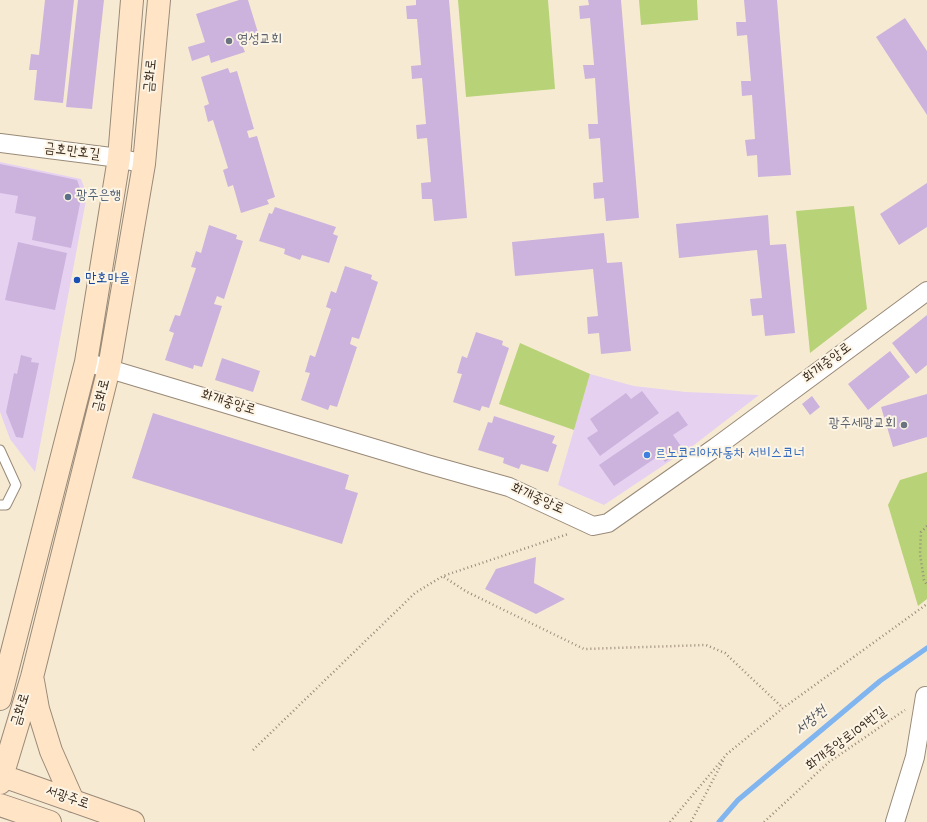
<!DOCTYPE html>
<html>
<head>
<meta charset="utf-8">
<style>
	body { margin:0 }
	canvas { display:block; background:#f7ead3 }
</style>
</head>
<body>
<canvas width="927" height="822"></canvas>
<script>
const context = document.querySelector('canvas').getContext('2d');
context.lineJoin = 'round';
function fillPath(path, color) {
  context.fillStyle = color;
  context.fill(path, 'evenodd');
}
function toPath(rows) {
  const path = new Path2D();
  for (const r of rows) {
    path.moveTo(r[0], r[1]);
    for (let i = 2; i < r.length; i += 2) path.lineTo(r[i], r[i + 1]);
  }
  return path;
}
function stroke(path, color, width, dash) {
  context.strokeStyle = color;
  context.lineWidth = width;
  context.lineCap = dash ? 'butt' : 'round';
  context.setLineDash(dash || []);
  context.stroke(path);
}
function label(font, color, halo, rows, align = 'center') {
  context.font = font + ' Dekko,"Poor Story",sans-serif';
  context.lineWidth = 4;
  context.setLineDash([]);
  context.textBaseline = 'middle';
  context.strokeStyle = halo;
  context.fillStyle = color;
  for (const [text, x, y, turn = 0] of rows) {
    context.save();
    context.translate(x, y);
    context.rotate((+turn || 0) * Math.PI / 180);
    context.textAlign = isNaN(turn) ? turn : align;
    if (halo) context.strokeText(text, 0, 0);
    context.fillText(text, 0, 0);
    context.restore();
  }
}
fillPath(toPath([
	[0,162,81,179,87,195,35,472,10,439,0,412],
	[590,374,634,386,686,392,759,395,694,445,604,505,558,485]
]), '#e6d2f0');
fillPath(toPath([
	[458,0,548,0,555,89,466,97],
	[639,0,697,0,698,20,641,25],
	[854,206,867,309,810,353,796,211],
	[520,343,590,374,574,430,499,404],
	[927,472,927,599,918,606,888,505,900,480]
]), '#b8d278');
stroke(toPath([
	[719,822,738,800,880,681,927,648]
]), '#80b5ef', 5);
fillPath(toPath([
	[45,0,74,0,63,103,34,100,37,70,29,70,31,54,39,55],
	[78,0,104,0,92,109,66,107],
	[239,0,248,0,260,39,242,45,245,52,211,63,209,55,192,61,188,47,205,42,196,14],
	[416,0,449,0,467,218,434,221,432,199,422,199,421,183,431,182,427,138,417,139,416,125,426,124,422,78,412,79,411,66,421,65,417,19,407,19,406,6,416,5],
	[588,0,621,0,639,218,606,221,604,198,594,199,593,183,603,182,600,138,589,139,588,124,598,124,595,78,585,79,583,65,594,65,590,18,580,19,579,6,589,5],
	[744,0,777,0,791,175,758,177,757,155,747,156,745,140,755,139,752,95,742,96,741,81,751,81,747,35,737,36,736,22,746,22],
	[905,18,927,51,927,115,876,37],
	[228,68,230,73,237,71,254,129,247,131,249,138,257,136,275,197,267,200,269,204,241,213,233,185,228,187,223,170,228,168,213,120,208,122,204,106,209,104,201,77],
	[0,164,77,180,82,194,71,248,32,240,36,217,15,213,18,196,0,193],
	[927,183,927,227,899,245,880,214],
	[275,207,336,227,333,234,338,236,329,263,302,255,300,260,284,254,285,249,259,241,269,213,272,214],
	[768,215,770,245,786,244,795,333,765,336,763,315,752,316,750,299,762,298,757,250,679,258,676,224],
	[209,225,237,235,236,239,243,241,224,299,217,296,214,304,222,306,202,367,194,365,193,369,165,360,174,333,169,331,175,315,180,316,196,268,191,267,196,251,201,253],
	[604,233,607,263,622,262,631,351,601,354,599,333,588,334,587,317,598,316,593,269,515,276,512,242],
	[18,242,67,253,55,310,5,300],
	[345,266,372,275,371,279,378,282,359,339,352,337,350,344,357,347,337,407,330,405,328,410,301,400,310,373,305,372,310,355,315,357,331,309,326,307,331,291,336,293],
	[927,315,927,365,916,374,892,343],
	[476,332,503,341,502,345,509,348,489,408,482,406,480,411,453,402,462,374,457,373,462,356,467,358],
	[890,351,910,377,868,410,848,384],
	[21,355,32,358,31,362,39,363,23,438,16,437,6,412,14,373,17,374],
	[222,358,260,371,253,392,215,380],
	[642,391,659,413,600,456,587,438,598,431,590,419,626,393,631,399],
	[927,394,927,437,893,447,881,407],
	[812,396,820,407,810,415,802,404],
	[678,411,688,425,673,435,683,449,665,462,660,455,614,486,599,465],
	[153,413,349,475,345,489,358,493,342,544,132,478],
	[494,416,555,436,552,443,557,445,548,472,521,464,519,469,503,463,504,458,478,450,488,422,492,423],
	[536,557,534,583,565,599,536,614,485,589,496,569]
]), '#ccb3dd');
const service = toPath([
	[0,450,16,485,6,505,0,505]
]);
const minor = toPath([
	[0,143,119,158,144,164],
	[86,362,427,464,509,487,593,526,608,523,716,447,927,291],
	[895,822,915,757,925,696]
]);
const secondary = toPath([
	[33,681,38,709,51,751,73,801],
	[0,699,86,362,119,158,132,0],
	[0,775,133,822],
	[0,783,32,677,109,368,144,164,159,0],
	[0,805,50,822]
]);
stroke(service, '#998a78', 11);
stroke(minor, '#998a78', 20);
stroke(secondary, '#998a78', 24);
stroke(toPath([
	[927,526,921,532,920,554,924,580,927,585],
	[444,577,467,592,584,649,706,645,725,653,783,708],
	[253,750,415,593,443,576,568,534],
	[670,822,727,754,783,708,927,604],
	[691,822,724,759],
	[764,822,829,762,905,710]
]), '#998a78', 2.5, [1, 3]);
stroke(service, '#fff', 9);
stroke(minor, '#fff', 18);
stroke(secondary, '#ffe4c6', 22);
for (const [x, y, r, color] of [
	[229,41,4,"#6b7280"],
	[68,197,4,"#5c6f8a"],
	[77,280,4,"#1a4fb4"],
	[904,425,4,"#6b7280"],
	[647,455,4,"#3f7fe0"]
]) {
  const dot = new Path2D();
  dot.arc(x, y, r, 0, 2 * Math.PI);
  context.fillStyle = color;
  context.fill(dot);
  stroke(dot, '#fcf5e5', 1.5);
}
label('14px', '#5b616d', '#fcf5e5', [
	["영성교회",237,41],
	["광주세광교회",896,425,"right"]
], 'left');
label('14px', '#3b2a1e', '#fcf5e5', [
	["금화로",152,76,-85],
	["금호만호길",72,153,7],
	["화개중앙로",828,364,-37],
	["금화로",103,396,-76],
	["화개중앙로",228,404,17],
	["화개중앙로",537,500,24],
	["금화로",22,710,-73],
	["화개중앙로109번길",847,740,-37],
	["서광주로",67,799,19]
]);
label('14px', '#4e5e75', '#fcf5e5', [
	["광주은행",76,197]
], 'left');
label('14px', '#164399', '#fcf5e5', [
	["만호마을",85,280]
], 'left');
label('14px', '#366cbe', '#fcf5e5', [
	["르노코리아자동차 서비스코너",655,455]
], 'left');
label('italic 15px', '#50545d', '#fcf5e5', [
	["서창천",812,722,-40]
]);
</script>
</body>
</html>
